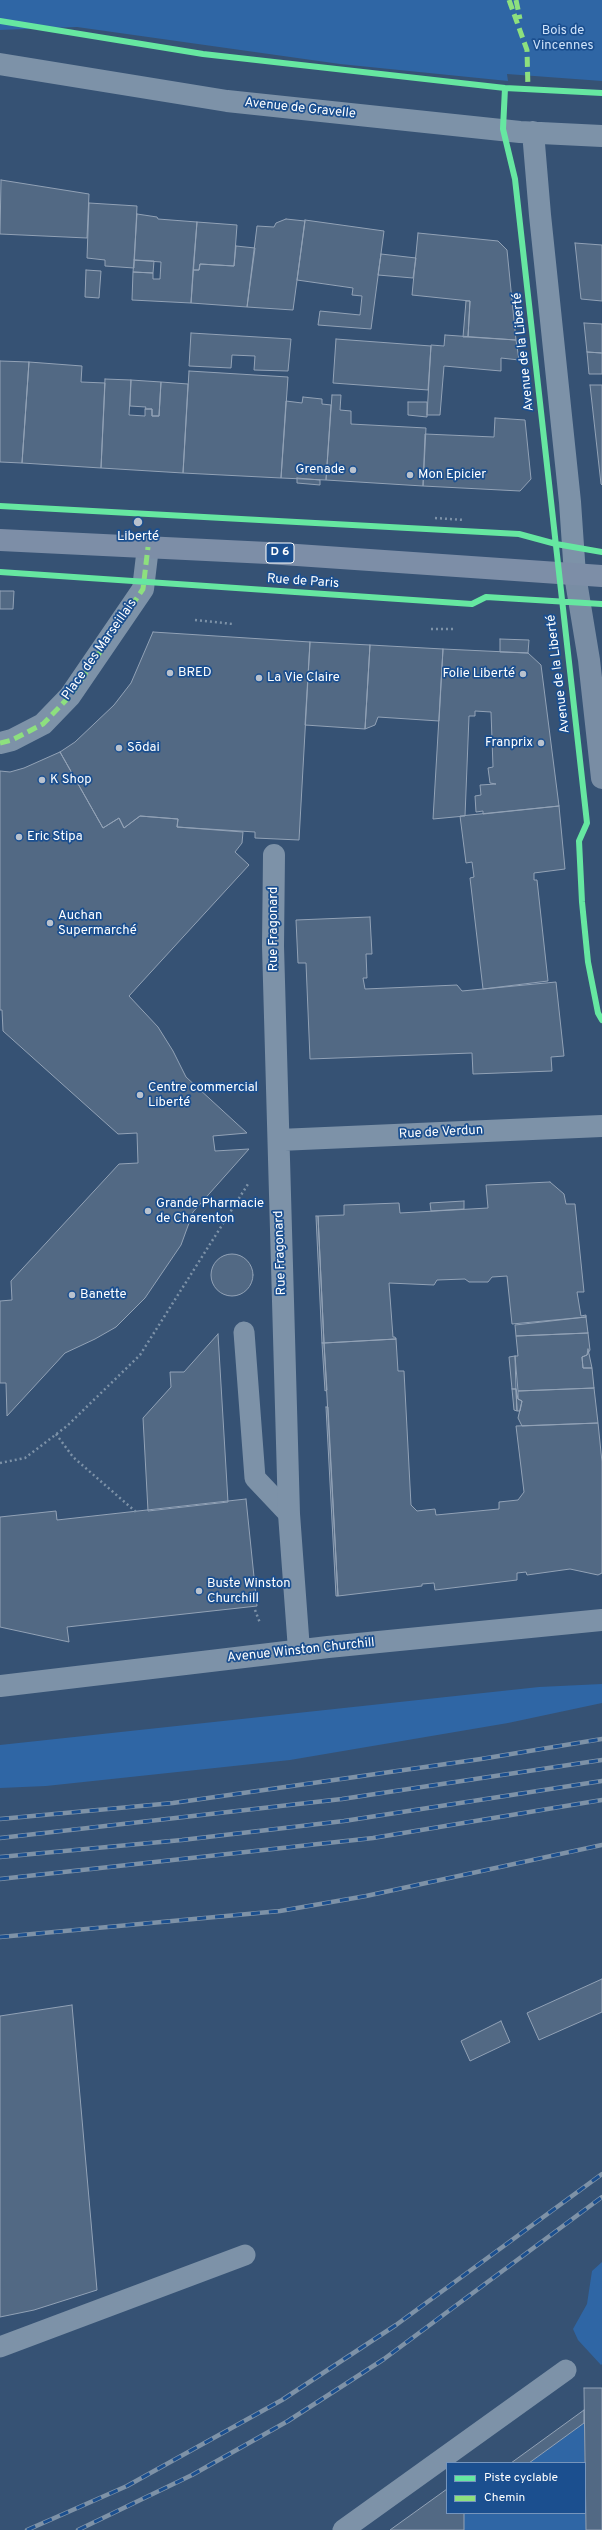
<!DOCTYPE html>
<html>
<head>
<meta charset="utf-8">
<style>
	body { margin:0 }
	#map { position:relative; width:602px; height:2530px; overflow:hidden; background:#365274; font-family:Overpass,sans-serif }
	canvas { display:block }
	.legend { position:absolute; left:446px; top:2462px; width:140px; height:52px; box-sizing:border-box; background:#1b4f8f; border:1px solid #7695bc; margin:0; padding:5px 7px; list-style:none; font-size:12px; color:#fff }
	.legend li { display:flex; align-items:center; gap:8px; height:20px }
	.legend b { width:20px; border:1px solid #7695bc }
</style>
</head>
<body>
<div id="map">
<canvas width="602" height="2530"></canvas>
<ul class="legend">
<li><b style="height:5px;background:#66e7a1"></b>Piste cyclable</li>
<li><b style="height:5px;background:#8de07e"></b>Chemin</li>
</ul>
</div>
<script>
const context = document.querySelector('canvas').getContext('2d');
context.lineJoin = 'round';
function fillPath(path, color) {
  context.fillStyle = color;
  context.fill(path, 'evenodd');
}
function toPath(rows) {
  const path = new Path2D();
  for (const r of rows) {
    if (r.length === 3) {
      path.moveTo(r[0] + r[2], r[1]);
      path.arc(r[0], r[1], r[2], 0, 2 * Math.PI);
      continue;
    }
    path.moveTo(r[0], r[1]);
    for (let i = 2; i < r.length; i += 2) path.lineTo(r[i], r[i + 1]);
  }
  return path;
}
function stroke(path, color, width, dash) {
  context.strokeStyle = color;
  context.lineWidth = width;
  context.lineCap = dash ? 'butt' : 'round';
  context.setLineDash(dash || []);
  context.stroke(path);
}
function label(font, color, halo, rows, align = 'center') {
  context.font = font + ' Overpass,sans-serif';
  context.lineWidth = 3.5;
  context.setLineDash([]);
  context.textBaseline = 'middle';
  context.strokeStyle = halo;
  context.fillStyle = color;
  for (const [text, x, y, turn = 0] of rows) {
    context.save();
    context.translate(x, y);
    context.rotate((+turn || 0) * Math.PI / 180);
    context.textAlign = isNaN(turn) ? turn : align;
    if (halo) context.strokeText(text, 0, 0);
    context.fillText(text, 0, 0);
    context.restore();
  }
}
fillPath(toPath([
	[0,0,602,0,602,81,507,74,508,81,340,64,77,27,0,30],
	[602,1684,602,1703,508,1723,290,1760,46,1786,0,1788,0,1745,539,1687],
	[602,2262,602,2364,601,2365,578,2340,573,2329,587,2304,592,2271],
	[584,2423,586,2530,464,2530,464,2513,585,2513,585,2463,529,2463]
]), '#2f66a5');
const building = toPath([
	[1,180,89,194,87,238,0,234,1,180],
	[89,203,137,206,134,268,105,266,105,260,87,258,89,203],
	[137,214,157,217,158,219,197,222,191,303,132,300,133,272,153,273,153,279,160,279,161,262,134,260,137,214],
	[286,219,305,221,293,310,247,307,257,226,274,227,276,223,286,219],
	[305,220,384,231,371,329,318,325,320,311,360,315,362,296,352,295,353,288,297,280,305,220],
	[197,222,237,225,234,266,200,264,199,270,193,270,197,222],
	[418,233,498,241,507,250,516,340,468,337,470,301,412,295,418,233],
	[575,243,602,245,602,301,581,299,575,243],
	[236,246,255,248,247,307,191,303,193,270,199,270,200,264,234,266,236,246],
	[381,254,416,258,413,278,378,275,381,254],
	[134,260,154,261,153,273,133,272,134,260],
	[86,270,101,271,99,298,85,297,86,270],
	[466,301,470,301,468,337,463,337,466,301],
	[584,323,602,324,602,353,587,352,584,323],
	[191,333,291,339,288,371,254,370,255,356,232,355,231,368,189,366,191,333],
	[445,335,516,340,519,360,501,358,501,371,444,366,440,415,427,415,431,345,444,346,445,335],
	[336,339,431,346,428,390,333,383,336,339],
	[587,352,602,353,602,374,589,374,587,352],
	[0,361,29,362,22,463,0,462,0,361],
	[29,362,82,366,81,382,105,383,101,468,22,463,29,362],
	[189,371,288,377,281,478,183,473,189,371],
	[105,379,131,380,129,415,145,416,145,409,152,409,152,416,159,416,161,382,188,384,183,473,101,468,105,379],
	[131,380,161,382,159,416,152,416,152,409,145,409,146,407,130,406,131,380],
	[590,385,602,385,602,485,601,484,590,385],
	[332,395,341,395,340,410,351,411,351,424,426,428,423,486,326,480,332,395],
	[303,397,322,399,322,404,331,405,326,480,281,478,286,401,302,403,303,397],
	[408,402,427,402,427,417,408,415,408,402],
	[495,418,525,420,531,479,520,491,423,486,425,434,494,437,495,418],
	[297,478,320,480,320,485,297,483,297,478],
	[0,591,14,591,13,609,0,609,0,591],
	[153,632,310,642,299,840,255,838,255,832,177,827,178,819,140,816,124,828,119,818,103,828,60,752,75,742,114,705,131,683,153,632],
	[500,639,529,640,528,653,500,652,500,639],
	[310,642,370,645,365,729,305,725,310,642],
	[370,645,443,649,439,721,378,717,375,725,365,729,370,645],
	[443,649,528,653,541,665,559,806,483,814,483,811,476,812,475,796,481,795,480,785,496,784,490,783,488,768,493,767,491,712,475,711,475,716,469,716,465,816,433,819,443,649],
	[60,752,103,828,119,818,124,828,140,816,178,819,177,827,243,832,242,843,235,852,249,865,129,996,158,1027,173,1051,186,1077,247,1133,213,1136,215,1151,249,1149,193,1212,181,1245,145,1298,116,1327,95,1339,65,1353,7,1416,6,1383,0,1383,0,1301,12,1300,11,1281,119,1164,138,1163,137,1133,118,1134,3,1031,2,1010,0,1010,0,771,10,772,24,768,60,752],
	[559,806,565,869,534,873,534,880,537,880,548,981,483,989,470,878,474,877,472,862,466,863,460,816,559,806],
	[370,917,372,954,366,954,367,978,363,978,365,989,457,985,462,991,556,982,564,1056,551,1057,552,1071,473,1074,472,1053,310,1059,306,963,298,963,296,920,370,917],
	[550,1182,564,1194,566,1204,575,1204,584,1292,577,1292,581,1316,586,1315,586,1317,512,1324,507,1276,492,1277,488,1282,469,1282,465,1279,437,1280,434,1285,389,1283,393,1337,395,1337,396,1339,324,1343,318,1216,344,1215,344,1205,399,1203,400,1213,488,1208,486,1185,550,1182],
	[464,1201,464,1209,431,1211,430,1203,464,1201],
	[316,1216,318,1216,324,1343,322,1343,316,1216],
	[232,1275,21],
	[586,1317,588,1333,516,1336,515,1325,586,1317],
	[588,1333,590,1350,587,1355,582,1357,583,1368,592,1368,594,1388,518,1391,515,1356,518,1356,516,1336,588,1333],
	[218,1334,228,1502,148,1511,143,1418,171,1387,170,1372,184,1372,218,1334],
	[396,1339,398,1371,404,1371,411,1505,417,1511,435,1509,436,1515,499,1509,499,1502,518,1500,524,1492,516,1426,598,1423,602,1462,602,1573,598,1575,570,1569,527,1575,526,1572,517,1573,517,1580,435,1590,434,1583,422,1584,422,1586,338,1596,324,1343,396,1339],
	[322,1343,324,1343,327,1390,325,1391,322,1343],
	[588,1349,592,1368,583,1368,582,1357,587,1355,588,1349],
	[515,1356,516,1389,512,1389,509,1357,515,1356],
	[594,1388,598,1423,522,1426,518,1418,522,1401,518,1399,518,1391,594,1388],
	[512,1389,516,1389,517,1411,514,1410,512,1389],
	[516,1389,518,1399,522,1401,520,1411,517,1411,516,1389],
	[326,1407,328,1407,338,1596,336,1596,326,1407],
	[246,1499,257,1606,67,1627,69,1642,0,1627,0,1517,56,1511,57,1520,246,1499],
	[602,1979,602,2012,539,2040,527,2013,602,1979],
	[72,2005,97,2290,34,2310,0,2317,0,2016,72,2005],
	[501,2021,510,2042,470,2061,461,2041,501,2021],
	[584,2388,602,2388,602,2530,586,2530,584,2388],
	[584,2410,584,2423,529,2463,511,2463,584,2410],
	[447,2489,447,2513,464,2513,464,2530,390,2530,447,2489]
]);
fillPath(building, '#526984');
stroke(building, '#92a2b6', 1);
stroke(toPath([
	[435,518,464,520],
	[195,620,233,624],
	[431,629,456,629],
	[56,1434,73,1457,136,1512],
	[0,1463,25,1458,67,1426,140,1355,248,1184],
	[255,1610,260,1623]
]), '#7d92a8', 2.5, [2, 3]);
stroke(toPath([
	[244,1332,255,1478,289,1514],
	[0,2347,245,2255],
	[343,2530,566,2370]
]), '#7d92a8', 21);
stroke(toPath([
	[0,743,12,740,43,724,70,696,143,589,148,547]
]), '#7d92a8', 22);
stroke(toPath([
	[274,855,273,946,289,1514,299,1650],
	[279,1140,602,1126],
	[0,1686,328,1647,602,1620]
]), '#7d92a8', 22);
stroke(toPath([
	[0,64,227,101,520,132,602,136],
	[533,132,540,215,570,502,575,575]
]), '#7d92a8', 22);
stroke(toPath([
	[575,575,589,660,602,778]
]), '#798da4', 22);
stroke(toPath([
	[0,540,268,553,602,576]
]), '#7d8ea7', 22);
const rail = toPath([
	[0,1819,173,1803,481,1759,602,1739],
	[0,1838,342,1799,602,1760],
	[0,1857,182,1840,344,1821,602,1781],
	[0,1879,373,1838,602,1800],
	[0,1937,280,1911,366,1896,602,1845],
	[27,2530,127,2486,282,2400,396,2325,602,2174],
	[78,2530,192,2475,288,2421,347,2383,384,2359,602,2197]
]);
stroke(rail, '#7e92a7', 4.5);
stroke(rail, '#1b4f8f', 3, [9]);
stroke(toPath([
	[509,0,527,50,528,90],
	[516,0,520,19],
	[0,743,12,740,43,724,70,696,143,589,148,547]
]), '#8de07e', 5, [10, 5]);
stroke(toPath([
	[0,21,203,54,505,88,602,93],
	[505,88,503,129,515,179,587,823,579,841,582,902,588,962,598,1013,602,1020],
	[0,506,519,534,556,544,602,552],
	[0,572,472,604,486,597,602,604]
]), '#66e7a1', 6);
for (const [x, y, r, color] of [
	[353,470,4,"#b9c2ce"],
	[410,475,4,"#b9c2ce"],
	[138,522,5,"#b9c2ce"],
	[170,673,4,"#b9c2ce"],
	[523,674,4,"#b9c2ce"],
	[259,678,4,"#b9c2ce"],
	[541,743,4,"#b9c2ce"],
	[119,748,4,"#b9c2ce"],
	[42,780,4,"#b9c2ce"],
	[19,837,4,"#b9c2ce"],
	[50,923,4,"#b9c2ce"],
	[140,1095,4,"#b9c2ce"],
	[148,1211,4,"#b9c2ce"],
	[72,1295,4,"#b9c2ce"],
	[199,1591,4,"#b9c2ce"]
]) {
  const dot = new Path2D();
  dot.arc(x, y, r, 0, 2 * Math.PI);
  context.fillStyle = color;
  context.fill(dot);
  stroke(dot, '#1b4f8f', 1.5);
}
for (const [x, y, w] of [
	[280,553,28]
]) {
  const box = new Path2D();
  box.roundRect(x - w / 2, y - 10, w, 20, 3);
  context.fillStyle = '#1b4f8f';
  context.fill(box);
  stroke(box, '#fff', 1);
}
label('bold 12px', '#fff', null, [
	["D 6",280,553]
]);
label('13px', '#cfe3fa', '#1b4f8f', [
	["Bois de",563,31],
	["Vincennes",563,46]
]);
label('13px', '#fff', '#1b4f8f', [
	["Avenue de Gravelle",300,109,6],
	["Avenue de la Liberté",524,352,-96],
	["Rue de Paris",303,582,4],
	["Place des Marseillais",100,650,-55],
	["Avenue de la Liberté",559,674,-97],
	["Rue Fragonard",274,929,-90],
	["Rue de Verdun",441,1133,-3],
	["Rue Fragonard",281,1253,-92],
	["Avenue Winston Churchill",301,1651,-6]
]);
label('13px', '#fff', '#1b4f8f', [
	["Grenade",345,470,"right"],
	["Mon Epicier",418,475],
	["Liberté",138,537,"center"],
	["BRED",178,673],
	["Folie Liberté",515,674,"right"],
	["La Vie Claire",267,678],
	["Franprix",533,743,"right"],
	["Sōdai",127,748],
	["K Shop",50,780],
	["Eric Stipa",27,837],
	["Auchan",58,916],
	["Supermarché",58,931],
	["Centre commercial",148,1088],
	["Liberté",148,1103],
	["Grande Pharmacie",156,1204],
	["de Charenton",156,1219],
	["Banette",80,1295],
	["Buste Winston",207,1584],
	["Churchill",207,1599]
], 'left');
</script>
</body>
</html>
